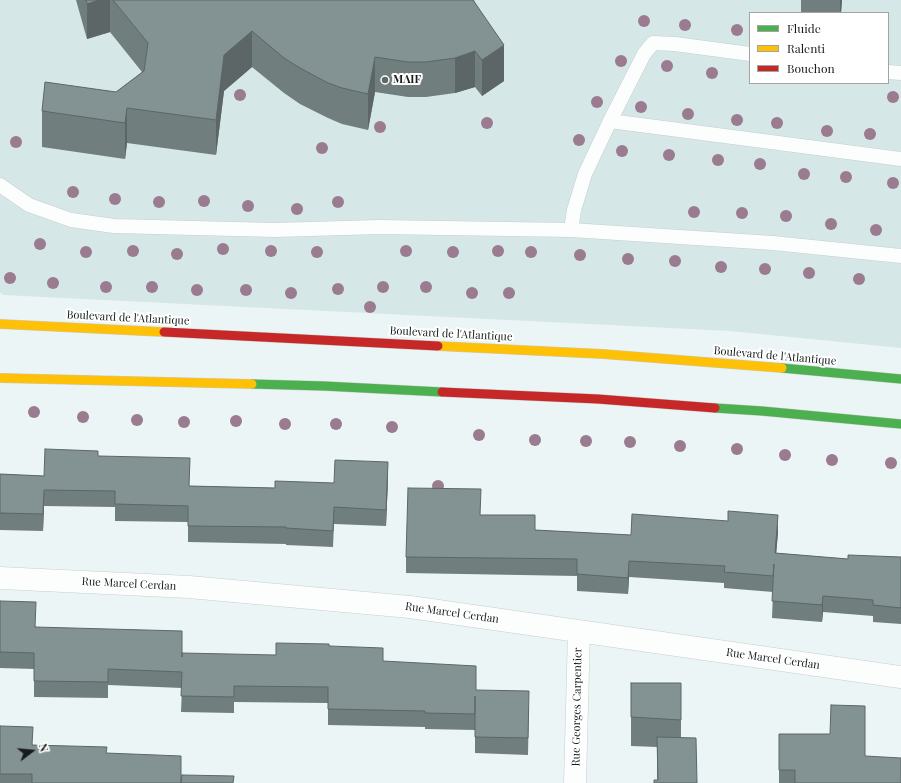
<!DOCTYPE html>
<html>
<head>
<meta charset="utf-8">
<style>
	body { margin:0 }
	#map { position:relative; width:901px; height:783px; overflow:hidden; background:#ecf5f5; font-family:"Playfair Display",serif }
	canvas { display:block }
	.legend { position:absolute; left:749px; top:12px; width:140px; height:72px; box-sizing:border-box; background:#fff; border:1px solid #a2a4a4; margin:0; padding:5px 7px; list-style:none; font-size:12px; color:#161c1c }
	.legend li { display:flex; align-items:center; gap:8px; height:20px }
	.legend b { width:20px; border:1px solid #a2a4a4 }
	.north { position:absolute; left:12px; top:731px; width:40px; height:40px; -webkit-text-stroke:3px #fff; paint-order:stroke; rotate:74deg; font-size:11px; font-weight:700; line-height:16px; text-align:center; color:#161c1c }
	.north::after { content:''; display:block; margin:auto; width:14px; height:18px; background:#161c1c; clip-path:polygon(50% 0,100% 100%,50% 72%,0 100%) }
</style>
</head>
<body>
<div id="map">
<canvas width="901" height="783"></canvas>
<ul class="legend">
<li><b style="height:5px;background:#4caf50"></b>Fluide</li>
<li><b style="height:5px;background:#ffc107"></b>Ralenti</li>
<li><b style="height:5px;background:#c62828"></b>Bouchon</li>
</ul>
<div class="north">N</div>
</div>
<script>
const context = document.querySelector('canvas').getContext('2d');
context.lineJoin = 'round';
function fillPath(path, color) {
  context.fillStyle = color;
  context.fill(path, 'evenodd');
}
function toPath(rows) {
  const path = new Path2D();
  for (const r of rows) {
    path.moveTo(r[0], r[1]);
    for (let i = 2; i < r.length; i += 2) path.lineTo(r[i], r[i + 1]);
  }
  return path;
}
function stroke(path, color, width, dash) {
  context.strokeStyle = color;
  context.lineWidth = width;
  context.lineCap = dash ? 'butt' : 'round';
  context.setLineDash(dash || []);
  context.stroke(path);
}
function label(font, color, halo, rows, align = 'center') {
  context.font = font + ' "Playfair Display",serif';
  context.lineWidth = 4;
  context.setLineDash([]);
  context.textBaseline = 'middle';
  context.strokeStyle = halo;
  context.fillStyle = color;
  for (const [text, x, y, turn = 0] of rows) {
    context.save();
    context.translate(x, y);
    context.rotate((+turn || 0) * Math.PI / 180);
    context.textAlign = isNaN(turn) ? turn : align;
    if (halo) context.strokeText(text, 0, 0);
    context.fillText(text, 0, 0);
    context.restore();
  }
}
fillPath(toPath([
	[0,0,901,0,901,348,730,331,3,295,0,292],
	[750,13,888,13,888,83,750,83]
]), '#d6e7e8');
const lane = toPath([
	[888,72,901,73],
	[610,121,901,159],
	[0,185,29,205,71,220,114,226,275,230,379,227,571,230,773,243,901,256],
	[571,230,574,210,585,174,610,121,644,54,653,43,675,44,750,54]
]);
const street = toPath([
	[0,578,189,587,410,607,901,677],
	[575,783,579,632]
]);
const fast = toPath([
	[782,368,901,379],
	[252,384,324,386,442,392],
	[715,408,762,411,901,424]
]);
const slow = toPath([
	[0,324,164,332],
	[438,346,603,354,782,368],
	[0,378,252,384]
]);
const jam = toPath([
	[164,332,438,346],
	[442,392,598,399,715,408]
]);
stroke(lane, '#c6cdcd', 15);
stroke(street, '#c6cdcd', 23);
stroke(fast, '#c6cdcd', 10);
stroke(slow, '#c6cdcd', 10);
stroke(jam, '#c6cdcd', 10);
stroke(lane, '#fcfefe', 14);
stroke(street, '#fcfefe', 22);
stroke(fast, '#4caf50', 9);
stroke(slow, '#ffc107', 9);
stroke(jam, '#c62828', 9);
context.fillStyle = '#9a7b90';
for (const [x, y] of [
	[644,21],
	[685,25],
	[737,30],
	[621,61],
	[667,66],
	[712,73],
	[240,95],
	[893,97],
	[597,102],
	[641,107],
	[688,114],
	[737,120],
	[487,123],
	[777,123],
	[380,127],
	[827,131],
	[870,134],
	[579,140],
	[16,142],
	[322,148],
	[622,151],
	[669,155],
	[718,160],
	[760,164],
	[804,174],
	[846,177],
	[893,183],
	[73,192],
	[115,199],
	[204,201],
	[159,202],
	[338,202],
	[248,206],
	[297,209],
	[694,212],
	[742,213],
	[786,216],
	[831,224],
	[876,230],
	[40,244],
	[223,249],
	[133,251],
	[271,251],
	[406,251],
	[498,251],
	[86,252],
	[317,252],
	[453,252],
	[531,252],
	[177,254],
	[580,255],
	[628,259],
	[675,261],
	[721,267],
	[765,269],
	[809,273],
	[10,278],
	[859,279],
	[53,283],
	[106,287],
	[152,287],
	[383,287],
	[426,287],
	[338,289],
	[197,290],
	[246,290],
	[291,293],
	[472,293],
	[509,293],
	[370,307],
	[34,412],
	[83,417],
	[137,420],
	[236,421],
	[184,422],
	[285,424],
	[336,424],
	[392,427],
	[479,435],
	[535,440],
	[586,441],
	[630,442],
	[680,446],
	[737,449],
	[785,455],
	[832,460],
	[891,463],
	[438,486]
]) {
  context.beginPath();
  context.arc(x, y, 6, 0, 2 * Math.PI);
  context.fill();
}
fillPath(toPath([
	[76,0,474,0,504,81,482,96,475,87,455,93,426,97,408,97,375,92,368,130,342,124,328,118,300,104,284,93,252,67,224,91,216,155,127,143,125,159,42,147,42,111,116,92,142,72,110,32,87,39],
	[801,0,842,0,841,13,801,13],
	[98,456,190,486,275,488,334,483,388,479,386,526,334,524,333,547,286,545,286,544,188,542,188,522,115,521,115,507,44,506,43,531,0,530,0,474,44,476],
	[481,515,535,530,631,535,778,532,776,553,848,559,901,557,901,624,873,622,873,616,823,612,822,622,772,618,773,592,724,588,724,583,629,577,628,594,577,591,577,576,406,573,406,557],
	[0,601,36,627,182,657,276,655,329,646,383,661,476,690,529,707,528,755,475,753,475,730,425,729,425,727,328,725,328,703,234,702,234,713,181,712,182,688,108,685,108,698,34,697,34,669,0,668],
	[631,683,681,683,681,738,657,780,657,747,631,746],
	[0,726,33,745,107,753,181,783,0,783],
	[779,734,901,783,779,783]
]), '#717e7e');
fillPath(toPath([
	[99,0,110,0,110,32,87,39,87,4],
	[840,0,842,0,841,13,840,13],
	[252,31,252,67,224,91,216,155,216,120,224,55],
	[504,45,504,81,482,96,482,60],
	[475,51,475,87,455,93,455,58],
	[375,57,375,92,368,130,368,94],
	[127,108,127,143,125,159,125,123],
	[388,462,388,479,386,526,386,510],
	[44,490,44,506,43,531,43,514],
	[778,515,778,532,775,569,775,553],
	[629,561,629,577,628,594,628,578],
	[823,596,823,612,822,622,822,605]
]), '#5c6667');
const building = toPath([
	[86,0,99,0,87,4,86,0],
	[113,0,473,0,504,45,482,60,475,51,455,58,426,62,408,62,375,57,368,94,342,88,328,83,300,68,284,58,252,31,224,55,216,120,127,108,125,123,42,111,45,82,116,92,144,71,148,43,113,0],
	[45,449,98,451,98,456,190,458,189,486,275,488,275,481,334,483,335,460,388,462,386,510,334,507,333,531,286,528,286,527,188,526,188,506,115,504,115,491,44,490,43,514,0,513,0,474,44,476,45,449],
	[408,488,481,489,480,515,535,515,535,530,631,535,632,514,728,521,728,511,778,515,775,553,848,559,848,555,901,557,901,608,873,605,873,600,823,596,822,605,772,601,774,564,773,576,724,572,725,566,629,561,628,578,577,574,577,559,406,557,408,488],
	[0,601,36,602,35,627,182,631,182,657,182,653,276,655,276,643,329,644,329,646,383,648,383,661,476,666,476,690,529,691,528,738,475,737,475,696,475,714,425,713,425,711,328,709,328,687,234,686,234,697,181,696,182,672,108,669,108,682,34,681,34,653,0,652,0,601],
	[631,683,681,683,681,720,631,717,631,683],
	[831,705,865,706,865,756,901,758,901,783,795,783,795,770,779,770,779,734,830,734,831,705],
	[0,726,33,727,32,745,107,747,106,753,181,756,181,783,32,783,32,774,0,774,0,726],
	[657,737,696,738,697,783,654,783,654,780,658,780,657,737],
	[182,775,234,776,233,783,181,783,182,775]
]);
fillPath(building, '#839293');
stroke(building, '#5c6667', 1);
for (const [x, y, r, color] of [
	[385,80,4,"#616868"]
]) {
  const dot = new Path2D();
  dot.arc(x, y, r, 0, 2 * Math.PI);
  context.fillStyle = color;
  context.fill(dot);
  stroke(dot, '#fff', 1.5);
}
label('bold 11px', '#161c1c', '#fff', [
	["MAIF",393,80]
], 'left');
label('11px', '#161c1c', '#fff', [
	["Boulevard de l'Atlantique",128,318,3],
	["Boulevard de l'Atlantique",451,334,3],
	["Boulevard de l'Atlantique",775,356,5],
	["Rue Marcel Cerdan",129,584,3],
	["Rue Marcel Cerdan",452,613,8],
	["Rue Marcel Cerdan",773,659,8],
	["Rue Georges Carpentier",577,707,-89]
]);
</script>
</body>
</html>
